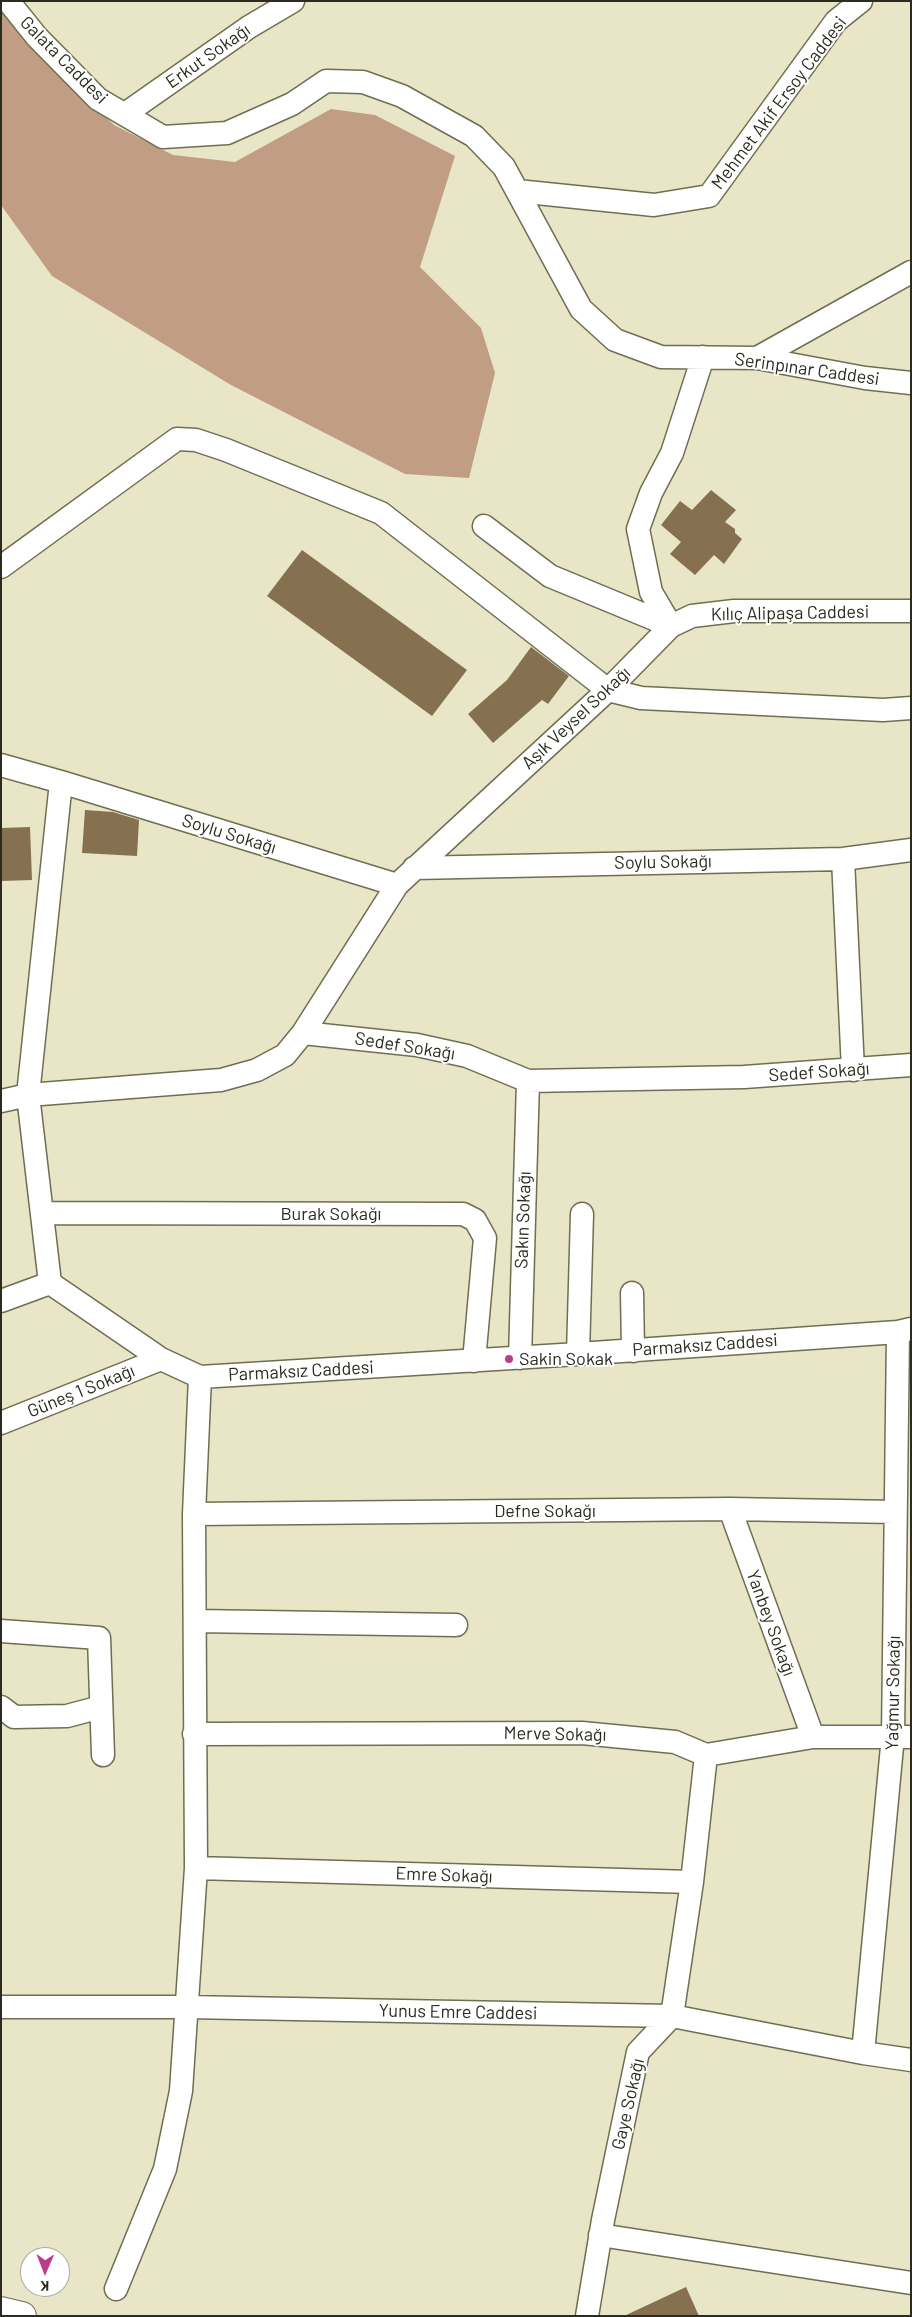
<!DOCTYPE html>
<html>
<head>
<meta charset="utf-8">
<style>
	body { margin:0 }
	#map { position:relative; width:912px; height:2317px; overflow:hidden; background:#e8e6c6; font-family:Barlow,sans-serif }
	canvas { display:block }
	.frame { position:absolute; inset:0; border:2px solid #2b2b1f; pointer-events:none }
	.north { position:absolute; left:20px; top:2247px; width:50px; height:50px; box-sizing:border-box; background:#fff; border:1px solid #aaaaa5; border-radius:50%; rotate:181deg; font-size:14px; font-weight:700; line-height:20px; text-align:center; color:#2b2b1f }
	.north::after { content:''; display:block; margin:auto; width:18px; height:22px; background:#bb3c89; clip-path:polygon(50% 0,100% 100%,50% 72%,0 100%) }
</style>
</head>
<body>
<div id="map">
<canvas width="912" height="2317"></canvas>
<div class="frame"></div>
<div class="north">K</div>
</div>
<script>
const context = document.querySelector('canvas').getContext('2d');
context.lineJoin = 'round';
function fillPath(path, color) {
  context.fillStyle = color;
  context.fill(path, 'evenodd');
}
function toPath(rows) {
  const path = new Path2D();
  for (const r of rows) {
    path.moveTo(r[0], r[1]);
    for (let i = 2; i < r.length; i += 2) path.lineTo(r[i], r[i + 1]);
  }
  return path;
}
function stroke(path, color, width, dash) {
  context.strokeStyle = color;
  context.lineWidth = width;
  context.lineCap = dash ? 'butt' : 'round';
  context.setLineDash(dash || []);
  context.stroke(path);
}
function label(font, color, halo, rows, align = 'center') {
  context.font = font + ' Barlow,sans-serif';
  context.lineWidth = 4;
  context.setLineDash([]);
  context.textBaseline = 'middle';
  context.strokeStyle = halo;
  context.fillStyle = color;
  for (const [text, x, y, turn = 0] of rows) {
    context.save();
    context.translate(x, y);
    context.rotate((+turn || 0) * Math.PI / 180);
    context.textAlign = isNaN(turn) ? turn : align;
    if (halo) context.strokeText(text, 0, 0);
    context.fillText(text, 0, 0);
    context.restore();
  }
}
fillPath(toPath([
	[1,6,45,56,114,125,173,155,235,162,331,109,375,115,455,156,420,267,481,328,495,373,469,478,405,474,231,385,52,276,1,205]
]), '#c09d83');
fillPath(toPath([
	[711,490,736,510,725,522,735,529,735,533,742,539,724,564,714,555,695,575,670,554,681,542,661,525,680,501,692,510],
	[302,550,467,670,432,716,267,596],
	[531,647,569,676,548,704,542,700,493,743,468,714,507,680],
	[85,810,113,812,139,820,137,856,82,853],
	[30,827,32,880,1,881,1,828],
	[686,2287,699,2316,624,2316]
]), '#85714f');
const minor = toPath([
	[8,1,37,37,98,99,163,137,227,133,292,104,326,81,363,82,402,96,474,136,504,167,581,309,615,340,661,357,757,358,865,378,911,383],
	[125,114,249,27,293,1],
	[517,191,654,205,709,196,836,21,861,1],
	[757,358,911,272],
	[484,526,550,576,671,626],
	[1,567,177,439,196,440,226,450,381,513,608,690,641,698,883,710,911,708],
	[671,626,651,592,638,529,651,493,672,453,703,357],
	[1,765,61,782,28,1095,50,1283,161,1359,200,1377,578,1354,898,1332,911,1329],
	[61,782,397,885],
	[843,859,853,1070],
	[414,868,843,859,911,850],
	[303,1033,417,1045,467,1056,528,1081,744,1077,911,1065],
	[1,1101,28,1095,221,1080,257,1070,285,1055,303,1033,397,885,608,690,671,626,692,616,734,611,911,611],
	[42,1213,463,1214,475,1220,485,1238,474,1361],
	[632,1293,633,1351],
	[1,1301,50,1283],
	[578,1354,582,1214],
	[520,1358,528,1081],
	[1,1423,161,1359],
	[730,1509,813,1737],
	[194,1514,730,1509,895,1512],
	[195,1621,456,1625],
	[1,1631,99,1638,103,1755],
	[1,1707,14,1717,67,1716,101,1707],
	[194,1734,582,1733,675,1742,706,1755,813,1737,911,1737],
	[196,1868,692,1882],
	[1,2007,186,2007,672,2016,863,2053,911,2060],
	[863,2053,893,1736,898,1332],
	[600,2235,911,2283],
	[116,2289,165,2169,181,2091,196,1868,194,1514,200,1377],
	[587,2316,603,2220,638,2052,672,2016,692,1882,706,1755]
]);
const major = toPath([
	[1,2311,22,2316]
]);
stroke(minor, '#6f6e52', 25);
stroke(major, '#6f6e52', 30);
stroke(minor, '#fff', 22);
stroke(major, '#fff', 28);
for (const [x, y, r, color] of [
	[509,1359,5,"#bb3c89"]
]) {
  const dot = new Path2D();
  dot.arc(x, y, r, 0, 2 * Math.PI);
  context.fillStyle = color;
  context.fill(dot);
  stroke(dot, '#fff', 2);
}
label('18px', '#2b2b1f', '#fff', [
	["Erkut Sokağı",208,56,-35],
	["Galata Caddesi",64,60,45],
	["Mehmet Akif Ersoy Caddesi",779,103,-53],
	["Serinpınar Caddesi",807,369,8],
	["Kılıç Alipaşa Caddesi",790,613,-1],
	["Aşık Veysel Sokağı",576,718,-43],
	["Soylu Sokağı",229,834,17],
	["Soylu Sokağı",663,862,-1],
	["Sedef Sokağı",405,1046,9],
	["Sedef Sokağı",819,1072,-4],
	["Burak Sokağı",331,1214],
	["Sakın Sokağı",523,1220,-88],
	["Parmaksız Caddesi",705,1345,-4],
	["Parmaksız Caddesi",301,1371,-3],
	["Güneş 1 Sokağı",81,1391,-22],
	["Defne Sokağı",545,1511],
	["Yanbey Sokağı",771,1623,70],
	["Yağmur Sokağı",893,1693,-89],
	["Merve Sokağı",555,1734,1],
	["Emre Sokağı",444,1875,2],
	["Yunus Emre Caddesi",458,2012,1],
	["Gaye Sokağı",628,2104,-77]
]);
label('18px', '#2b2b1f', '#fff', [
	["Sakin Sokak",519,1359]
], 'left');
</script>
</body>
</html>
